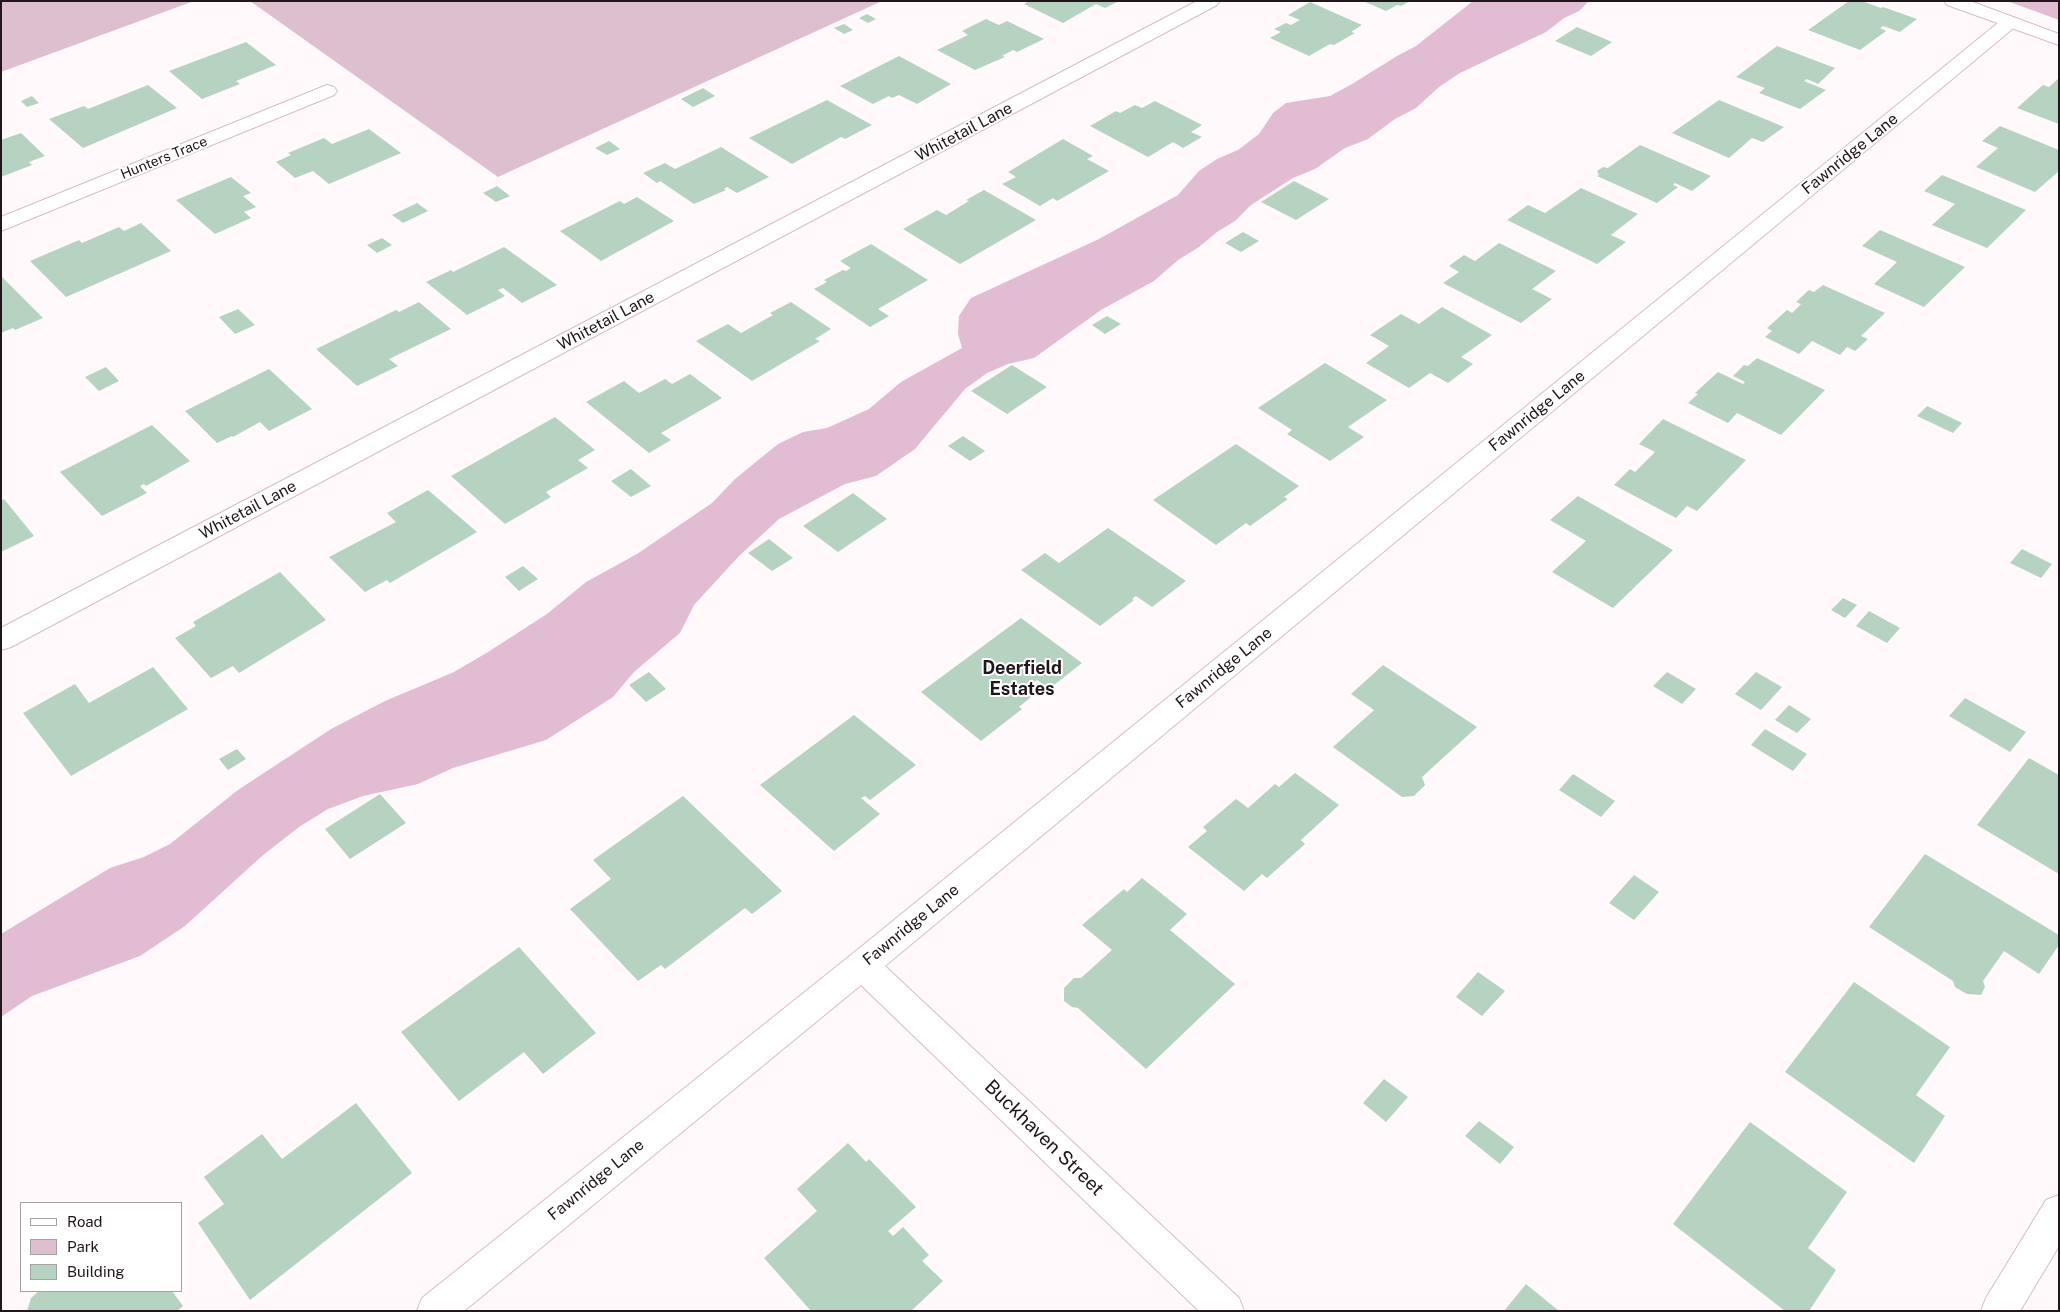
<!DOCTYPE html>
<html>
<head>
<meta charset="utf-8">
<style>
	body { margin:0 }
	#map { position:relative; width:2060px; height:1312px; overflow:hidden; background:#fff9fc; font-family:"Public Sans",sans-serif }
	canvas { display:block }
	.frame { position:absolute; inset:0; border:2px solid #20161c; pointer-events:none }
	.legend { position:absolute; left:20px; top:1202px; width:162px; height:90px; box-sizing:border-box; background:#fff; border:1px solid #a6a2a4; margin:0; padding:6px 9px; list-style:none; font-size:15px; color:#20161c }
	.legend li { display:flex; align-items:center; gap:10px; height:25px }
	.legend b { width:25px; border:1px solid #a6a2a4 }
</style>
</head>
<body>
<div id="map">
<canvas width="2060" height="1312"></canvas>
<div class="frame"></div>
<ul class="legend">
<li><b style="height:6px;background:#fff"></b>Road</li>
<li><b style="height:14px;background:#ddbfd0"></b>Park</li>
<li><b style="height:14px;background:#b6d2c0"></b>Building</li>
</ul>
</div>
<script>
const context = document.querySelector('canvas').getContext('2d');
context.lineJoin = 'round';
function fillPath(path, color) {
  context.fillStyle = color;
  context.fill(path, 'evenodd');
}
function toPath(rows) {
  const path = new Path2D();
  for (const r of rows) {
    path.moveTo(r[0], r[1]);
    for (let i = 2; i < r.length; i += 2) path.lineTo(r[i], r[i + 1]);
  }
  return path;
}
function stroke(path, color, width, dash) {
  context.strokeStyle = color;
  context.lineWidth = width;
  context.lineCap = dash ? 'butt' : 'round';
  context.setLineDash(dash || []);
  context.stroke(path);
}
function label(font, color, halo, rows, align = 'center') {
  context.font = font + ' "Public Sans",sans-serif';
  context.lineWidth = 4;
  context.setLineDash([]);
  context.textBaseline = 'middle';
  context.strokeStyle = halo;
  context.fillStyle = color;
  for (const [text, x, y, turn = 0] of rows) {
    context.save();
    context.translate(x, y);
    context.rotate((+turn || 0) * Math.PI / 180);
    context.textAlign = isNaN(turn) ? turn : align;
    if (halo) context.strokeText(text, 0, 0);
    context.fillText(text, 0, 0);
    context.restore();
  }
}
fillPath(toPath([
	[1,1,194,1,1,72],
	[250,1,882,1,498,177]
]), '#ddbfd0');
fillPath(toPath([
	[1473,1,1589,1,1579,11,1564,18,1546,32,1460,73,1439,87,1416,108,1395,119,1368,139,1345,148,1315,169,1293,178,1251,205,1235,221,1217,232,1199,247,1178,260,1154,281,1101,310,1034,358,1008,364,987,373,965,389,915,449,876,476,845,484,779,519,739,556,694,605,680,633,634,672,613,697,546,740,453,768,418,784,363,796,328,809,299,827,262,856,185,926,140,956,32,996,1,1017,1,934,110,868,144,857,170,844,238,790,331,729,385,701,454,672,488,652,547,614,586,582,637,554,712,503,735,479,778,444,803,432,827,428,869,409,901,382,962,348,958,334,959,316,971,298,1099,239,1178,195,1199,171,1217,159,1238,150,1259,134,1273,113,1286,103,1330,96,1352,84,1397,56,1416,46],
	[2007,1,2059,1,2059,20]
]), '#e2bcd2');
fillPath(toPath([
	[1029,1,1119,1,1105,8,1096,4,1063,23,1024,4],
	[1363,1,1410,1,1401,6,1397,5,1386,11],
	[1849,1,1862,1,1881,8,1883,7,1917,19,1900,32,1883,26,1880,28,1886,31,1860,50,1808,30],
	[1310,2,1362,25,1351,32,1355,33,1334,45,1330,44,1309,56,1270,38,1281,32,1274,29,1286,23,1291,25,1300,20,1288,15],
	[867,14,876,19,868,23,859,18],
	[986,19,999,25,1007,21,1044,39,1017,52,1013,50,1002,56,1005,57,975,70,937,50,968,35,962,31],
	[844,24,853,30,844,34,834,28],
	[1577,27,1612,42,1591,56,1555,41],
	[246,42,276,65,236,81,240,84,202,99,169,71],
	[1777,46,1835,68,1818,84,1807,79,1804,81,1826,90,1800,109,1759,93,1765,88,1736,77],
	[899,56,951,84,917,104,899,95,892,98,889,96,873,104,840,86],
	[2059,78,2059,124,2017,108,2043,85,2049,87],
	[148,85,177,108,83,148,49,119,84,106,88,109],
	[703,88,715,96,693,107,681,99],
	[32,96,39,103,27,107,21,101],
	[827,100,872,125,845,139,841,137,792,164,749,138],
	[1719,100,1784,127,1763,142,1752,138,1729,158,1672,133],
	[1155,101,1202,125,1191,132,1202,137,1183,148,1173,142,1148,157,1090,126,1116,111,1120,113,1135,105,1142,108],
	[2000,126,2059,150,2059,171,2035,192,1976,167,1998,148,1982,141],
	[369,129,401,153,329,184,313,171,295,178,276,162,291,155,288,153,324,138,332,144],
	[21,133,45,156,29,162,32,165,1,177,1,140],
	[1063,139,1093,156,1087,159,1109,171,1057,201,1053,198,1040,206,1002,184,1016,177,1008,172],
	[609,141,620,149,607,155,595,148],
	[1640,145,1711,176,1692,191,1675,183,1673,185,1678,187,1657,203,1597,176,1599,175,1597,171,1603,167,1608,168],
	[721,147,769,177,737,193,727,187,724,189,726,190,694,204,660,181,657,183,643,173,665,163,675,169],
	[1942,175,2026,210,1987,248,1932,225,1955,204,1924,191],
	[231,177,251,193,243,196,256,207,244,212,251,218,215,234,176,200],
	[1294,181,1329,199,1296,220,1261,202],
	[497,186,510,196,496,202,483,193],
	[1581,188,1638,214,1611,235,1626,242,1597,264,1507,220,1528,205,1545,213],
	[984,190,1036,220,960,264,903,229,937,210,946,215,969,201,966,200],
	[637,197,674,221,601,261,560,231,620,201,624,204],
	[417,203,428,211,403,223,392,215],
	[141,223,171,251,66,297,30,261,79,240,82,243,119,227,124,231],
	[1880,230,1965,267,1924,307,1874,284,1897,262,1862,246],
	[1243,232,1259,241,1241,252,1225,243],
	[382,238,392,245,377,253,367,245],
	[1499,243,1556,271,1532,289,1552,299,1521,323,1443,283,1459,272,1449,266,1464,255,1475,261],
	[871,244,928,280,878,309,889,316,870,327,814,289,827,282,824,280,843,270,846,271,851,268,840,261],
	[504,247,557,285,522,303,503,288,498,290,505,296,467,315,426,282,451,270,453,272],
	[1,276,43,318,15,330,13,328,1,333],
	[1823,285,1885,313,1861,336,1868,339,1855,351,1847,347,1840,355,1812,341,1799,354,1765,337,1772,331,1767,328,1787,310,1792,313,1801,304,1796,302,1809,290,1814,292],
	[419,302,451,329,389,359,398,366,357,386,316,349,396,310,399,312],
	[791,302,831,329,815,339,820,341,752,381,696,341,728,324,741,333,773,315,770,313],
	[1442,307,1492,335,1461,357,1473,364,1448,383,1430,373,1409,388,1366,363,1389,346,1370,335,1401,314,1419,324],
	[238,309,255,325,235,334,219,317],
	[1107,316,1121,324,1105,334,1092,325],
	[1757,358,1825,390,1781,435,1737,413,1728,423,1688,403,1698,394,1695,393,1718,372,1743,384,1745,382,1733,376,1744,365,1748,366],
	[1325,363,1387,400,1348,427,1364,437,1330,461,1287,434,1292,430,1258,408],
	[1012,365,1047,387,1007,414,971,391],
	[106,367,119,381,99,391,85,377],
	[269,369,312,409,269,431,260,422,233,437,232,436,217,443,185,411],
	[690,374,722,398,661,433,671,440,649,453,586,402,624,381,639,393,665,379,672,384],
	[1927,406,1962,423,1953,433,1917,416],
	[555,417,595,450,578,460,588,468,546,492,551,497,505,524,451,476],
	[1663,419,1746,460,1697,511,1687,506,1676,518,1614,485,1630,469,1635,472,1655,452,1639,444],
	[152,425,190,461,146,486,144,484,140,486,147,493,102,516,60,472],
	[963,436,985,451,970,461,948,446],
	[1236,444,1299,486,1284,497,1288,499,1250,526,1246,523,1216,545,1153,500],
	[631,469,651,486,631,497,611,481],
	[428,490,477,532,390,583,387,580,365,592,329,557,396,522,387,513],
	[853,493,887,519,838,552,803,526],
	[1578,496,1673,550,1613,608,1552,572,1586,541,1550,520],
	[4,499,34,536,1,552,1,501],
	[1108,528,1186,581,1152,607,1136,596,1132,599,1134,600,1100,626,1021,570,1045,553,1059,563],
	[769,539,793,558,772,571,748,553],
	[2022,549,2052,564,2041,578,2010,563],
	[523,566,538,579,519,591,505,577],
	[280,572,326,620,239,673,233,666,211,678,175,638,196,626,193,622],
	[1843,598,1857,605,1845,618,1831,610],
	[1869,611,1900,628,1887,643,1856,626],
	[1021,618,1082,663,1049,689,1037,680,1024,690,1032,696,1019,707,1022,709,981,741,921,692],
	[1383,665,1477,727,1422,777,1425,785,1414,796,1402,797,1333,747,1374,710,1351,694],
	[153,667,188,709,71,776,23,713,75,684,89,703],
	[649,672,666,689,646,702,629,685],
	[1667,672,1696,689,1682,704,1653,686],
	[1756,672,1782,687,1761,710,1735,694],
	[1965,698,2026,732,2010,752,1949,716],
	[1789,705,1811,719,1797,733,1775,720],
	[854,715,916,765,870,800,865,796,861,798,880,814,834,851,760,785],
	[1765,729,1807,754,1793,771,1751,745],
	[237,749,246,759,228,770,219,759],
	[2029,758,2059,775,2059,874,1977,825],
	[1295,773,1339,805,1301,840,1305,844,1267,878,1262,874,1244,891,1188,847,1207,831,1203,827,1236,799,1248,808,1275,784,1279,787],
	[1573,774,1615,801,1601,817,1559,790],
	[380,794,406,823,350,859,325,829],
	[683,796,782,891,752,914,745,908,665,969,661,965,638,981,570,909,611,879,593,860],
	[1925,854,2059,935,2059,945,2039,974,2004,951,1983,981,1985,987,1981,995,1967,994,1955,987,1953,981,1869,927],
	[1634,875,1659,892,1634,920,1609,903],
	[1142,878,1187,914,1170,930,1235,984,1146,1069,1078,1008,1072,1007,1064,1001,1064,988,1074,978,1081,978,1112,950,1082,925,1124,889,1127,892],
	[519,947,596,1033,543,1074,524,1052,459,1101,401,1032],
	[1478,972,1505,991,1482,1016,1456,997],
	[1854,982,1950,1047,1916,1095,1945,1116,1914,1163,1785,1072],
	[1384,1079,1408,1097,1386,1122,1363,1103],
	[356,1103,412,1173,250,1300,198,1223,224,1204,204,1177,262,1134,282,1159],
	[1479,1121,1514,1147,1500,1164,1465,1136],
	[1750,1122,1847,1192,1808,1248,1836,1270,1809,1311,1785,1311,1673,1224],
	[848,1143,866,1162,869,1159,916,1207,888,1231,893,1236,903,1227,929,1255,922,1261,943,1281,911,1311,811,1311,764,1258,817,1211,797,1189],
	[1526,1284,1559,1311,1504,1311],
	[39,1291,172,1291,183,1306,177,1311,27,1311,31,1298]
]), '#b6d2c0');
const minor = toPath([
	[1197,1,1220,1,1217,5,11,647,1,650,1,628,1197,1],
	[2010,17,2016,18,2019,22,2016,26,885,966,1239,1298,1244,1311,1199,1311,861,985,464,1311,417,1311,422,1298,851,955,2004,18,2010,17],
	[327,85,334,87,337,91,334,95,1,231,1,217,327,85],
	[2059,1195,2059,1246,2020,1311,1981,1311,1986,1298,2046,1200,2059,1195]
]);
const tertiary = toPath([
	[1944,1,1970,1,2059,34,2059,45,1947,5,1944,1]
]);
stroke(minor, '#d7bacb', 2);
stroke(tertiary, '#d7bacb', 2);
fillPath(minor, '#fff');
fillPath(tertiary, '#fff');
label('14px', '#20161c', '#fff', [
	["Hunters Trace",164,158,-22]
]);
label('16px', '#20161c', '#fff', [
	["Whitetail Lane",964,132,-28],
	["Fawnridge Lane",1850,154,-39],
	["Whitetail Lane",606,321,-28],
	["Fawnridge Lane",1537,411,-39],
	["Whitetail Lane",248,510,-28],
	["Fawnridge Lane",1224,668,-39],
	["Fawnridge Lane",911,925,-39],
	["Fawnridge Lane",596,1180,-39]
]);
label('bold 18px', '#20161c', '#fff', [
	["Deerfield",1022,668],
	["Estates",1022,689]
]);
label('19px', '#20161c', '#fff', [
	["Buckhaven Street",1044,1138,44]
]);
</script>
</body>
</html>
